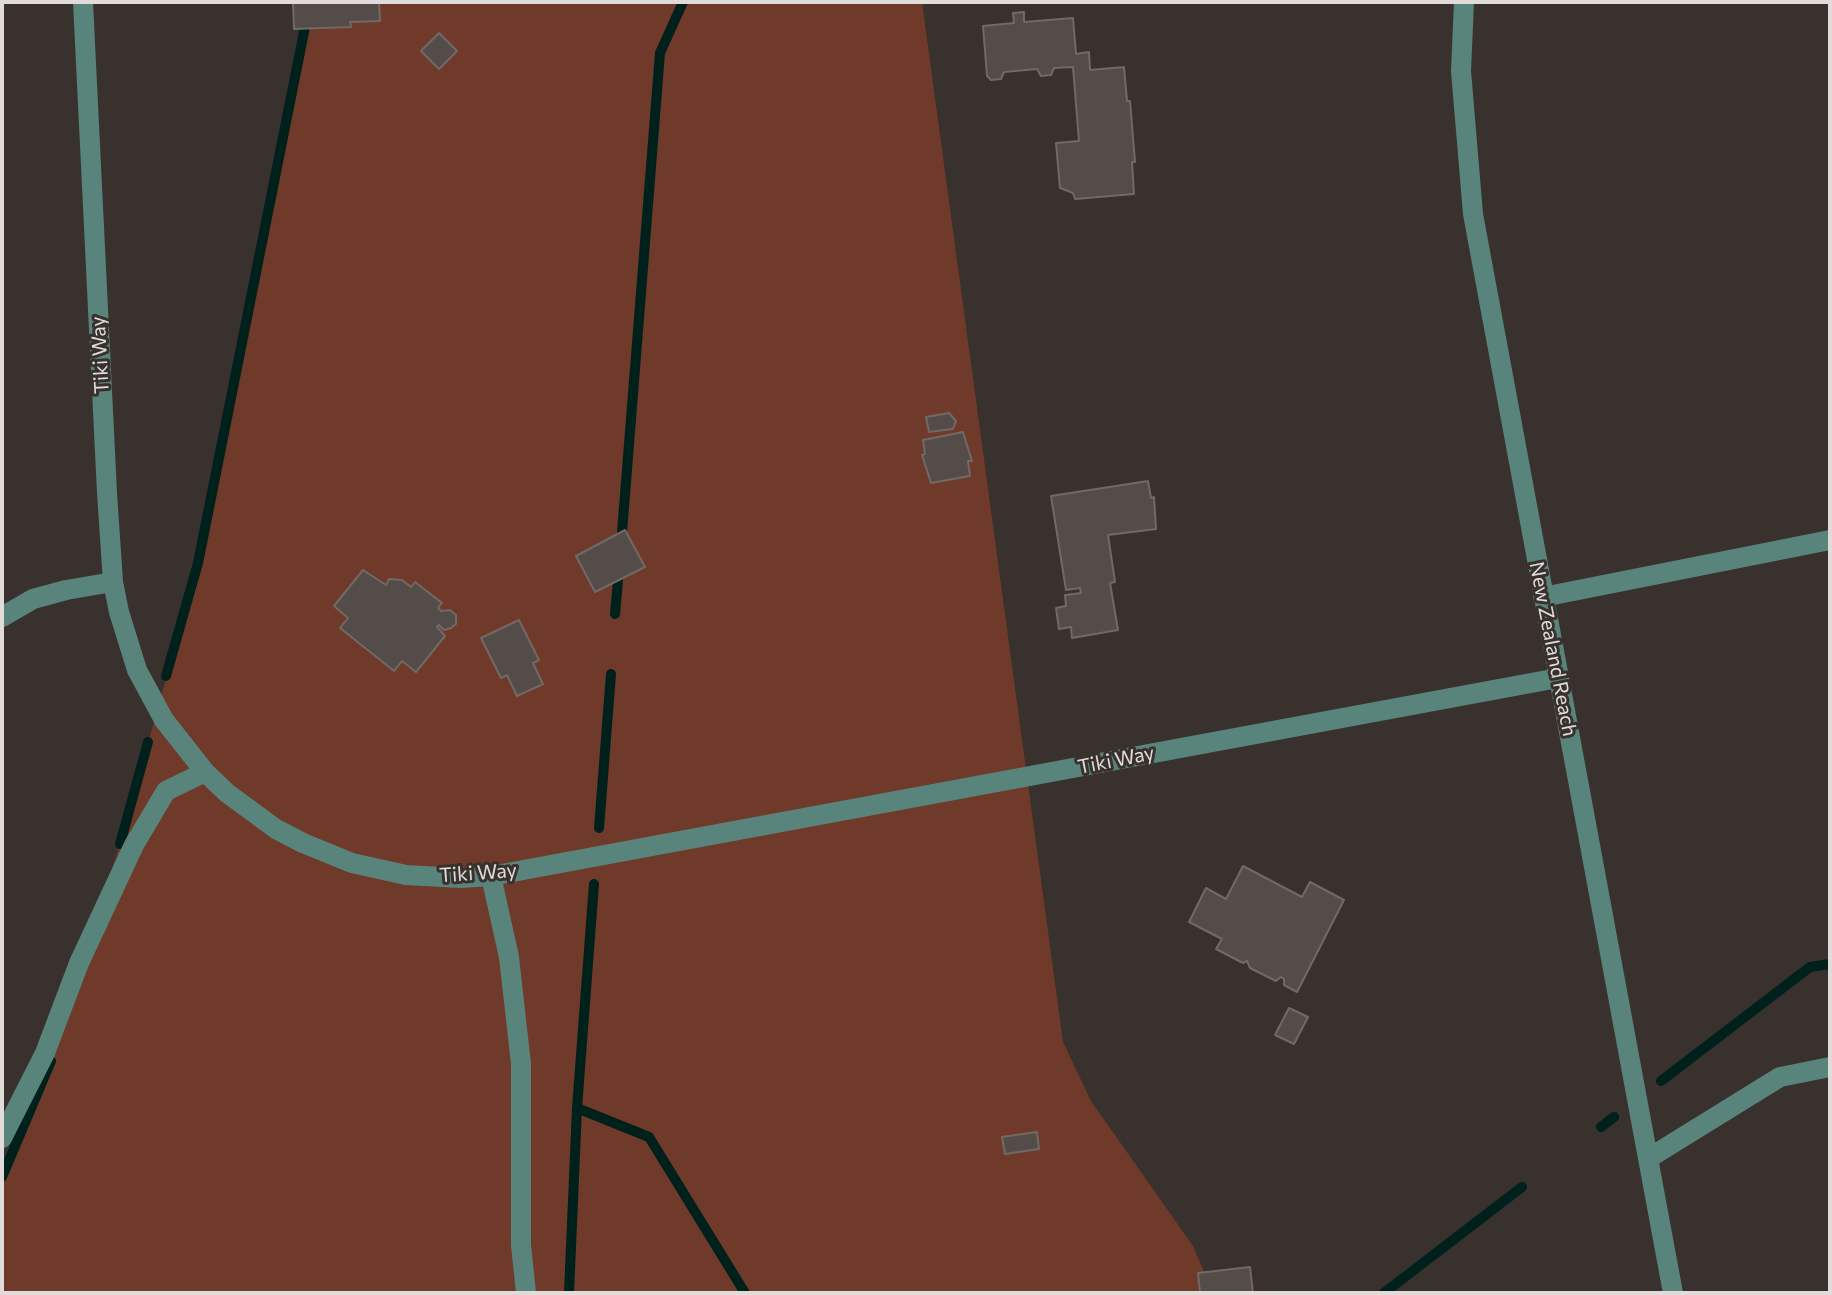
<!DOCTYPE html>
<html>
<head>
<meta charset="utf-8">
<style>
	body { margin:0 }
	#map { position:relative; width:1832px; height:1295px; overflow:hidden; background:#39312e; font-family:Commissioner,sans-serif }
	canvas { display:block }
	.frame { position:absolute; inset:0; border:4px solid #e1dcda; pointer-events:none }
</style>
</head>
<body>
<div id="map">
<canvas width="1832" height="1295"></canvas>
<div class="frame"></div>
</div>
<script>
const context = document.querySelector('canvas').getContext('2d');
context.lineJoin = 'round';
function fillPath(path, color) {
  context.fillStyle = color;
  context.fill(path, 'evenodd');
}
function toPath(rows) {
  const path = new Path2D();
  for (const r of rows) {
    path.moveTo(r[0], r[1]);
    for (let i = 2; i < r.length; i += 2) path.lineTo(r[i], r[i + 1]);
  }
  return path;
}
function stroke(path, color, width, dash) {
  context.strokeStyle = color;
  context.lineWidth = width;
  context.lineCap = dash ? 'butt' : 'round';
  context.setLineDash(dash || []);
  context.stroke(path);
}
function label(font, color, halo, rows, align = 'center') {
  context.font = font + ' Commissioner,sans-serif';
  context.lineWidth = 6;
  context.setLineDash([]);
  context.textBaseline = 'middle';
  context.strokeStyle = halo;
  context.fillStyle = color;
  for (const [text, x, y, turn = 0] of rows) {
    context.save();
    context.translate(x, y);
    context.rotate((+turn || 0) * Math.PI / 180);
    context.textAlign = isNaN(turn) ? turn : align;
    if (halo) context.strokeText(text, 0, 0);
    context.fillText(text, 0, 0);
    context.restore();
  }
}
fillPath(toPath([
	[310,2,922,2,1063,1042,1091,1101,1193,1246,1213,1293,2,1293,2,1177,50,1064,120,844,198,563]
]), '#6f3a29');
stroke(toPath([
	[621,545,660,53,683,2],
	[615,614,619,569],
	[166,676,198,563,310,2],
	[599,828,611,674],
	[120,844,148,742],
	[1661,1081,1810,967,1830,964],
	[577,1108,649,1137,745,1293],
	[1601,1127,1614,1117],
	[2,1177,51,1061],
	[569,1293,577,1108,594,884],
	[1384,1293,1522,1187]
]), '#00201b', 10);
const building = toPath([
	[288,2,379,2,380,21,350,22,351,27,294,29,293,3,288,2],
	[1024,12,1024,22,1073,18,1076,54,1089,52,1090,70,1124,67,1127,101,1130,101,1135,162,1132,162,1134,194,1075,199,1073,193,1060,188,1056,143,1079,141,1073,67,1054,68,1051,75,1041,76,1037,69,1004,72,1001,79,991,80,987,76,983,26,1014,23,1013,13,1024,12],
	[439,33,457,51,439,69,421,51,439,33],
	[949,413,956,421,953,429,929,432,926,417,949,413],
	[963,432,972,461,968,461,970,476,931,483,922,455,925,454,923,440,963,432],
	[1148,481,1151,498,1154,497,1156,529,1108,535,1115,582,1110,583,1118,630,1072,638,1071,627,1059,629,1056,608,1066,606,1065,595,1081,593,1080,588,1066,590,1051,496,1148,481],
	[625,530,645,567,595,592,576,556,625,530],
	[363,570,386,585,389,579,402,580,411,587,415,582,442,603,438,608,441,611,450,610,456,615,456,624,451,628,444,630,439,625,437,627,445,636,416,672,402,661,394,671,340,628,348,618,334,606,363,570],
	[519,620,539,660,533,663,543,684,517,696,507,675,501,678,481,638,519,620],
	[1243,866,1302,897,1310,882,1344,900,1297,992,1284,985,1284,979,1281,977,1276,981,1250,968,1247,961,1243,963,1216,949,1222,939,1189,922,1206,888,1226,899,1243,866],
	[1289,1008,1308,1017,1294,1044,1275,1035,1289,1008],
	[1037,1132,1039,1149,1005,1154,1002,1137,1037,1132],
	[1250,1267,1253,1293,1200,1293,1198,1273,1250,1267]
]);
fillPath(building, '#544c49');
stroke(building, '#726966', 2);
stroke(toPath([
	[83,2,107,493,113,582,119,612,137,670,164,720,205,772,227,793,276,829,303,843,352,863,406,875,461,878,491,876,1558,678],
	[1464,2,1461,71,1473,214,1673,1293],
	[1543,597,1830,540],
	[2,617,33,599,66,590,113,582],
	[491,876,509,957,521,1064,521,1245,526,1293],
	[2,1138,45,1053,79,963,134,845,166,791,205,772],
	[1649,1158,1780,1077,1830,1067]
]), '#59847b', 20);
label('20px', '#e1dcda', '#39312e', [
	["Tiki Way",100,355,-93],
	["New Zealand Reach",1553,649,79],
	["Tiki Way",1116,760,-11],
	["Tiki Way",478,873,-4]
]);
</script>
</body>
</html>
